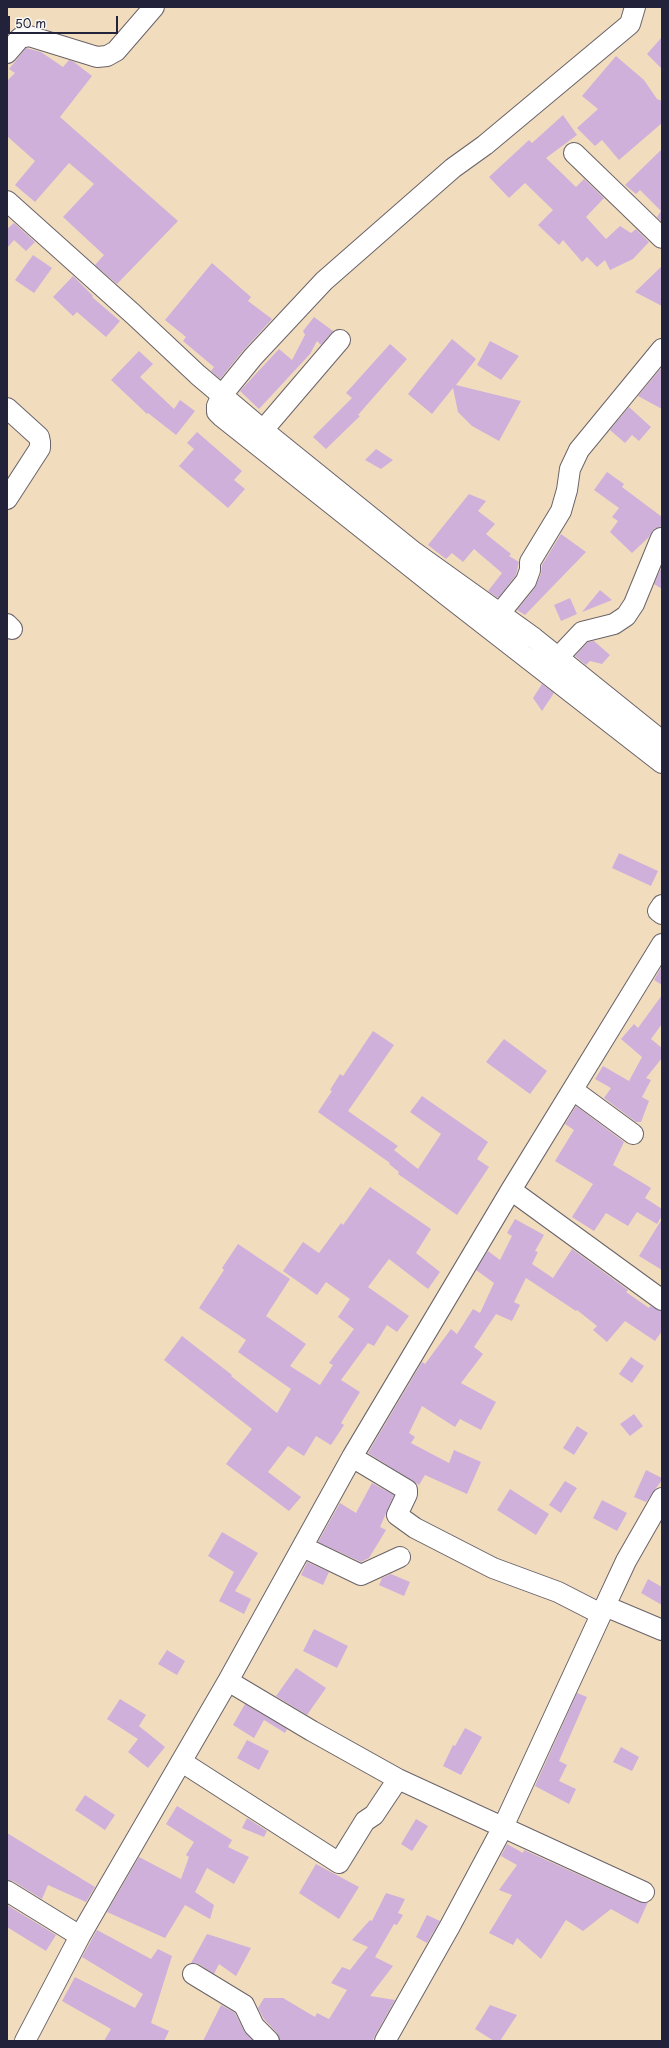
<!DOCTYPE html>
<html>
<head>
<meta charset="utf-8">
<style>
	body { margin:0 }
	#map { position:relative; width:669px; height:2048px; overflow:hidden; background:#f1ddbe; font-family:"Playpen Sans",sans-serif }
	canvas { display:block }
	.frame { position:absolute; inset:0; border:8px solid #22223b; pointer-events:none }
	.scale { position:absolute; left:8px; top:16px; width:110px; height:18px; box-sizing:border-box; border:2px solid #22223b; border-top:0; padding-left:5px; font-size:12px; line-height:14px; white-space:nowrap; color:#22223b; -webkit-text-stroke:3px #f6f6f2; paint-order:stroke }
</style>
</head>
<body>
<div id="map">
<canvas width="669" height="2048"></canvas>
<div class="frame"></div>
<div class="scale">50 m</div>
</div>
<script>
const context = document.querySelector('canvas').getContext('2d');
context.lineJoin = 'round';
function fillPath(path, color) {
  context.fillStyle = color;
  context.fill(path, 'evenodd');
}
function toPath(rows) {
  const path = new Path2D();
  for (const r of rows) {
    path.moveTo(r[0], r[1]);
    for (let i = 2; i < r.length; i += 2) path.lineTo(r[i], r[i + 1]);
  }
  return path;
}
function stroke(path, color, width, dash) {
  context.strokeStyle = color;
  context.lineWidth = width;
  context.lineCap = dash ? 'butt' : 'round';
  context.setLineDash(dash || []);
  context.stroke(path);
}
fillPath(toPath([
	[662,37,662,69,647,54],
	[26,48,41,52,63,67,69,60,74,62,92,76,60,117,178,221,117,284,95,265,104,255,63,217,94,184,69,163,35,202,15,185,35,161,7,136,7,81,15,73,9,69],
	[616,56,644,80,657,99,662,101,662,123,619,160,602,140,595,146,577,128,598,109,582,96],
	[563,115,577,135,546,158,576,187,584,179,604,198,586,217,606,239,620,226,631,233,636,229,649,242,633,259,610,270,605,260,597,267,587,257,582,262,563,240,559,245,538,225,553,210,525,183,509,198,489,177,529,140,532,143],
	[662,149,662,222,657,217,661,211,640,190,636,194,625,185],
	[14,223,35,242,26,251,14,240,7,248,7,229],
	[33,255,52,268,34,293,15,280],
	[212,263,251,297,248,301,272,319,241,353,220,379,211,371,214,367,183,341,186,337,165,320],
	[662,266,662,306,635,292],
	[73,276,93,296,92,297,120,321,106,337,77,312,73,316,53,297],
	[314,317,333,331,321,345,317,341,310,354,259,409,240,391,279,349,292,360,305,335,303,331],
	[452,339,476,359,456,385,521,401,499,441,472,426,458,412,453,388,432,414,408,394],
	[490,341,519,356,501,380,477,365],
	[390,344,407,359,358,415,360,416,326,449,313,437,352,398,346,393],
	[139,351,153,364,140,377,174,409,180,400,195,411,176,435,148,413,147,414,111,380],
	[662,367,662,409,638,396],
	[629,407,651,427,639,441,632,435,625,443,610,430],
	[197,432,242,471,234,480,245,489,228,508,179,466,194,449,187,443],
	[376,449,393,460,381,469,365,460],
	[607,472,624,484,622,487,662,517,662,526,654,529,648,538,632,553,610,532,618,521,612,517,619,508,594,490],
	[469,494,486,501,478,511,495,524,486,534,511,554,509,556,519,562,516,575,498,598,488,591,502,573,474,549,463,562,452,553,446,559,428,545],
	[561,534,586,552,525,615,517,610,535,588,541,574,542,565],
	[662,566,662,589,654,584],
	[600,590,612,600,582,612],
	[570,598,577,614,561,621,554,605],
	[594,641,610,655,602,664,590,661,586,665,575,656,588,642],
	[542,684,554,693,542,711,533,698],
	[619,853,658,871,651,886,612,868],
	[662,966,662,985,654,980],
	[662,995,662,1024,651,1039,662,1048,662,1058,646,1078,651,1080,642,1097,649,1101,641,1122,636,1122,604,1098,611,1088,595,1079,603,1066,629,1081,642,1057,621,1039,634,1024,638,1028],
	[373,1031,394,1045,348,1111,398,1146,394,1150,418,1169,441,1134,410,1112,422,1096,488,1142,477,1159,489,1167,457,1215,398,1174,399,1172,389,1164,390,1163,318,1112,332,1091,330,1090,340,1074,343,1076],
	[504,1039,547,1071,530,1094,486,1062],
	[576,1106,624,1142,613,1165,651,1188,645,1198,662,1209,662,1216,657,1224,637,1212,628,1226,606,1213,594,1231,572,1217,593,1184,555,1161,574,1130,565,1124],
	[370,1187,431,1229,416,1253,440,1272,428,1289,389,1259,368,1287,409,1316,397,1332,387,1325,374,1346,368,1343,341,1380,360,1392,341,1423,344,1425,331,1445,316,1436,304,1456,288,1446,268,1472,301,1497,289,1511,226,1464,252,1429,164,1360,182,1336,232,1375,231,1376,277,1413,291,1389,238,1352,246,1340,199,1308,224,1270,222,1268,238,1244,290,1279,266,1316,306,1344,290,1366,320,1385,333,1365,329,1363,354,1329,338,1317,350,1299,326,1282,317,1295,283,1271,303,1242,319,1253,341,1223,343,1225],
	[515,1219,544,1235,535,1251,538,1252,532,1264,553,1278,572,1249,628,1290,626,1292,649,1308,650,1306,662,1311,662,1331,655,1341,625,1321,607,1342,593,1330,597,1326,577,1310,576,1311,526,1278,514,1302,520,1305,512,1321,496,1314,474,1347,483,1354,461,1383,496,1402,481,1430,460,1419,455,1427,422,1406,409,1433,415,1437,411,1443,449,1463,454,1450,481,1462,467,1494,425,1475,419,1485,368,1453,422,1362,425,1364,451,1329,457,1334,473,1309,480,1313,494,1283,476,1270,488,1251,500,1260,512,1236,507,1233],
	[662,1219,662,1270,639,1256],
	[631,1357,644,1366,632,1383,619,1374],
	[634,1414,643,1426,630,1436,620,1424],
	[577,1426,588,1433,574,1455,563,1448],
	[646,1470,662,1478,662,1480,646,1502,634,1497],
	[565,1481,577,1488,561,1513,549,1505],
	[372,1483,394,1495,380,1527,386,1530,369,1558,361,1562,318,1542,340,1503,356,1513],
	[510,1489,549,1514,536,1535,497,1510],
	[602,1500,627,1513,617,1531,593,1518],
	[222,1532,258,1553,235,1591,251,1599,244,1614,219,1601,234,1572,208,1556],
	[307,1562,329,1572,323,1585,301,1575],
	[391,1574,410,1582,404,1596,379,1585,382,1578],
	[648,1579,662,1587,662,1605,641,1593],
	[314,1629,348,1646,337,1668,303,1651],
	[167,1650,185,1661,177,1675,158,1664],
	[296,1668,326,1688,307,1715,276,1696],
	[577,1693,587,1697,559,1761,567,1765,559,1781,576,1789,569,1804,535,1786],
	[120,1699,146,1715,139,1726,165,1747,148,1768,128,1752,138,1739,107,1719],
	[245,1704,287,1729,285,1733,264,1720,254,1738,233,1725],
	[465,1728,482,1737,461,1775,443,1766,453,1745,455,1746],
	[247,1740,269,1751,259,1770,237,1758],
	[621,1747,639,1757,632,1771,613,1762],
	[85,1795,115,1815,105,1830,75,1810],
	[177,1806,232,1840,228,1847,249,1857,234,1884,207,1868,195,1892,214,1905,210,1919,185,1905,165,1938,107,1912,139,1857,181,1879,189,1857,186,1855,194,1842,166,1824],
	[247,1818,267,1831,264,1837,242,1828],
	[416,1819,428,1826,412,1851,401,1844],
	[7,1833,95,1887,86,1902,48,1885,42,1899,13,1881,7,1880],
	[507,1844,523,1853,524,1850,639,1902,648,1902,638,1924,611,1909,583,1931,566,1920,541,1959,517,1938,513,1945,489,1933,512,1895,499,1890,517,1865,501,1856],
	[316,1864,359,1887,339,1919,299,1893],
	[386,1893,405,1899,398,1913,403,1915,397,1925,394,1924,375,1957,393,1966,370,1996,395,2000,372,2041,280,2041,277,2033,264,2019,258,2008,264,1998,283,1998,315,2017,317,2013,329,2019,347,1990,331,1983,342,1967,350,1970,368,1947,352,1940,370,1920,372,1921],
	[7,1905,56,1935,46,1951,7,1927],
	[427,1915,440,1921,427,1943,416,1937],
	[97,1930,151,1959,158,1949,172,1956,151,2023,169,2031,164,2041,104,2041,111,2029,62,2001,75,1977,135,2008,143,1994,82,1957],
	[207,1934,251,1948,236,1976,219,1964,214,1974,199,1964,191,1963],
	[221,2005,235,2013,244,2031,253,2041,203,2041],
	[490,2005,517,2015,500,2041,494,2041,475,2029]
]), '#ceb0db');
const minor = toPath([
	[635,7,630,24,485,145,453,168,324,281,253,357,222,395,217,406,217,412,222,417,446,595,662,763],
	[7,53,20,38,29,36,97,57,107,56,116,51,154,7],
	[574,153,662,238],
	[7,201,133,314,198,375,263,430,414,552,534,638,662,741],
	[7,408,39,437,40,442,40,448,7,499],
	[263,430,340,340],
	[492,623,526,581,530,570,530,562,561,511,567,490,570,469,579,450,662,349],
	[7,624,12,629],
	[550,666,582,632,614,624,626,616,634,604,661,538],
	[662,905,658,911,662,914],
	[573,1090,633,1134],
	[511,1190,662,1300],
	[352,1457,407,1490,407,1494,397,1515,415,1528,493,1568,558,1592,601,1614],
	[303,1547,361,1575,400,1557],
	[605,1606,662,1630],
	[228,1681,312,1731,398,1779,644,1892],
	[182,1762,339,1863,365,1821,374,1815,398,1779],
	[7,1891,80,1936],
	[193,1974,244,2005,254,2026,269,2041],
	[25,2041,80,1936,228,1681,352,1457,511,1190,662,944],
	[385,2041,450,1926,503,1827,605,1606,626,1561,662,1498]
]);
stroke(minor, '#6a6369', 22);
stroke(minor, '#fff', 20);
</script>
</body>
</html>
